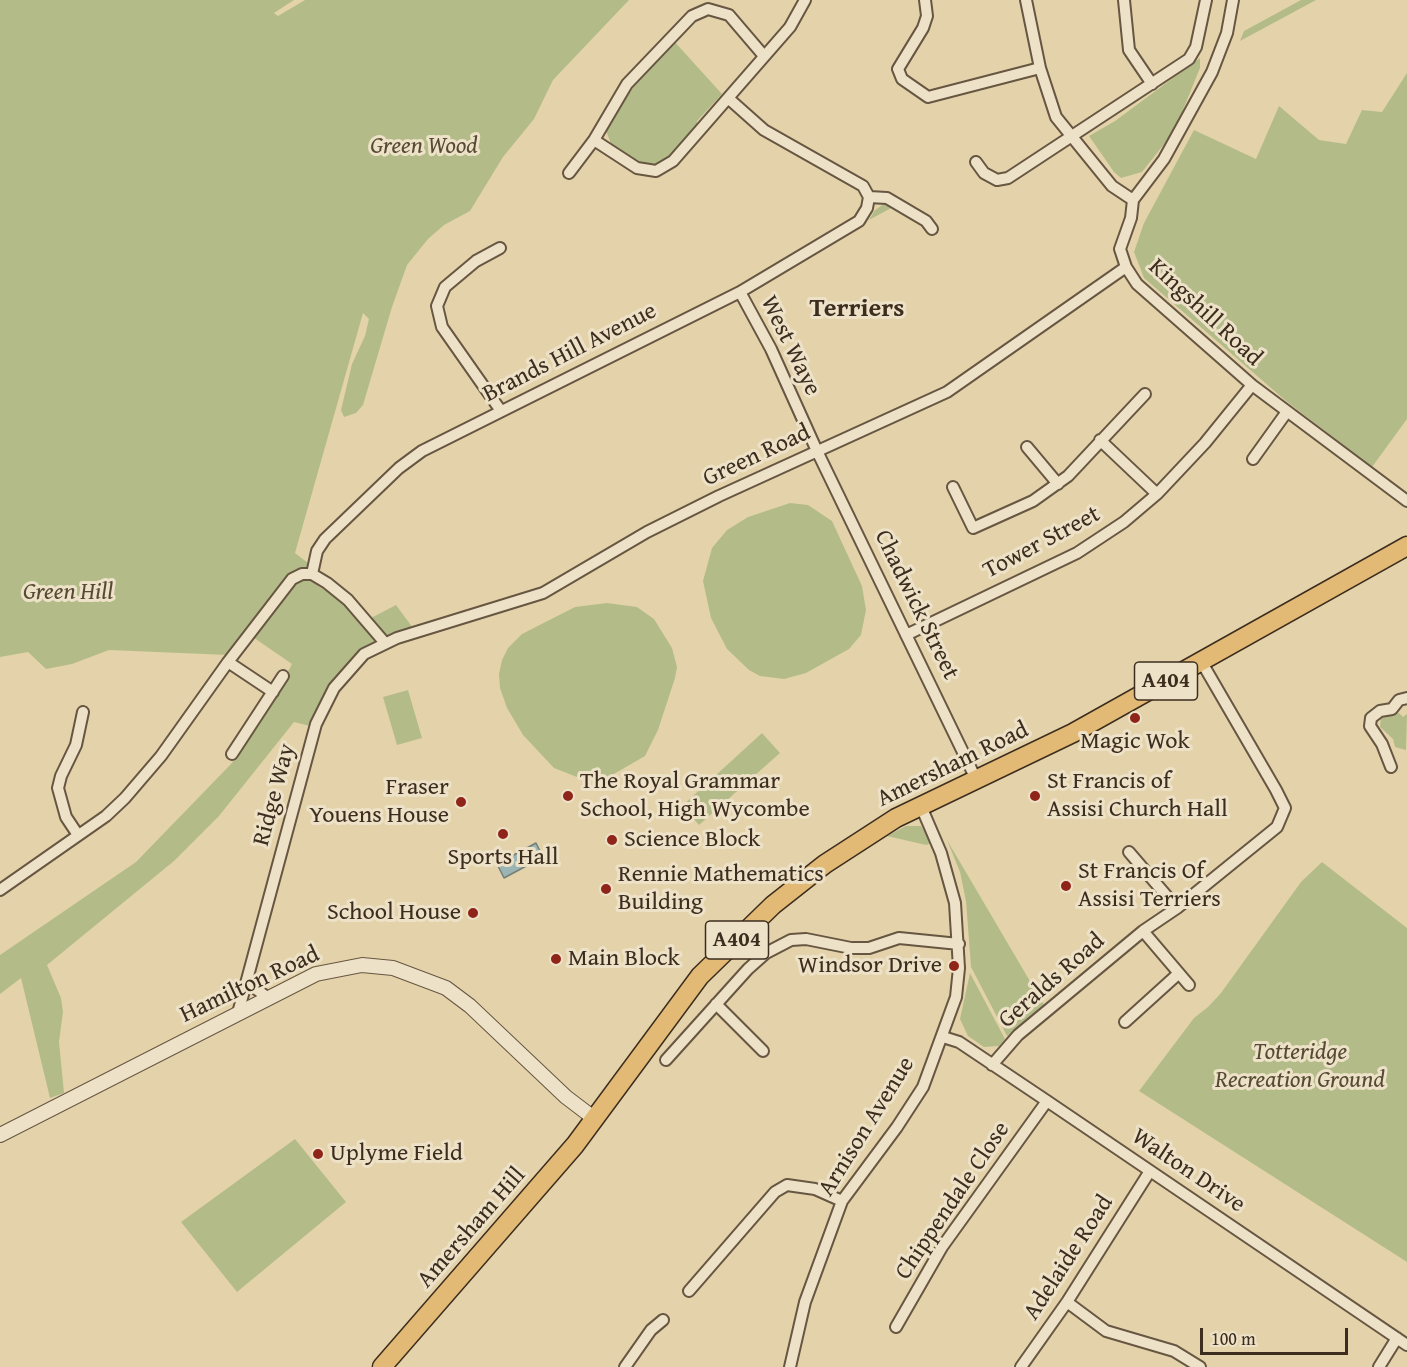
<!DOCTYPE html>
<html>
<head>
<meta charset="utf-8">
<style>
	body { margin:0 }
	#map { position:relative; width:1407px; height:1367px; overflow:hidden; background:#e4d3aa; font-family:"Gentium Book Plus",serif }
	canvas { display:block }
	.scale { position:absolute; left:1200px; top:1328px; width:148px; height:27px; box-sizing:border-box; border:3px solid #3d2d1e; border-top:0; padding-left:8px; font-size:18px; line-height:21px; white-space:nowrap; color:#3d2d1e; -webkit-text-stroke:4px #ede2c8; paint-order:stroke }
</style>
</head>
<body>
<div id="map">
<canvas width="1407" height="1367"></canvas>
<div class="scale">100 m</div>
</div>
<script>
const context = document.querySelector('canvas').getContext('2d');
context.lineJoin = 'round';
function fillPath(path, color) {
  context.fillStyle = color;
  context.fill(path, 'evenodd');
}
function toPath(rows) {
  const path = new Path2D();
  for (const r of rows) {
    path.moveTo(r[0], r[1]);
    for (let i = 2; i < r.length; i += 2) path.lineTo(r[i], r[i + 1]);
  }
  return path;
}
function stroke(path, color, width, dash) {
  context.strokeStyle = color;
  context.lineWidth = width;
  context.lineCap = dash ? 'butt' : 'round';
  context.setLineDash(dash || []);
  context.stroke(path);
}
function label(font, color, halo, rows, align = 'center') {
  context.font = font + ' "Gentium Book Plus",serif';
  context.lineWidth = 6;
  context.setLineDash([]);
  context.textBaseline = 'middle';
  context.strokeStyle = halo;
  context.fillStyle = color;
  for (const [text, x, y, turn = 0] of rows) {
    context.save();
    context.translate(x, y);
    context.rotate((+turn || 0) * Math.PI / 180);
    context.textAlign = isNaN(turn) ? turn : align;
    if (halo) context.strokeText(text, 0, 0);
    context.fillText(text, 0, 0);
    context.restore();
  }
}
fillPath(toPath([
	[0,0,294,0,274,13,278,16,305,0,629,0,553,80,534,119,503,157,470,211,444,225,428,239,407,265,392,307,363,405,356,413,344,417,341,410,352,364,365,336,369,319,363,313,295,553,321,573,318,586,371,618,396,605,413,628,356,653,331,684,310,726,294,722,219,816,174,861,47,965,61,998,63,1012,59,1042,64,1093,50,1098,21,978,0,994,0,955,136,862,231,764,261,722,292,664,244,631,228,655,109,650,72,664,46,669,28,652,0,657],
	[1301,0,1316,0,1240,41,1244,31],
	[673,40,722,94,697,121,697,126,670,158,657,165,644,164,612,146,606,131,637,81],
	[1200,58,1200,68,1176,127,1165,143,1142,172,1121,178,1114,172,1089,136,1115,121],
	[1407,73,1407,419,1372,467,1286,401,1144,278,1134,252,1144,223,1194,130,1256,159,1279,106,1319,140,1346,144,1362,110,1382,112],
	[884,204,893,207,869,220,875,210],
	[790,503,808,505,832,521,862,586,866,610,861,635,849,649,806,673,784,679,760,676,749,670,727,649,711,618,703,581,712,548,727,530,748,517],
	[607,603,637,607,654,619,672,648,677,667,675,678,658,730,645,756,607,778,582,779,554,768,523,735,507,708,500,688,499,674,502,660,508,648,522,634,575,607],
	[408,690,422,738,397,745,383,697],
	[1399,713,1403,717,1407,714,1406,750,1395,747,1393,739,1380,727,1381,718],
	[762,733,780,753,699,825,682,806],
	[906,826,921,826,932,843,926,845,887,836],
	[947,840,1044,1005,1007,1036,971,967,966,901,960,872],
	[1322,862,1407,928,1407,1262,1139,1091,1194,1018,1208,1007,1221,993,1301,882],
	[970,973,1005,1039,999,1046,984,1047,968,1036,960,1019],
	[295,1139,346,1202,237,1292,181,1222]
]), '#b3bc89');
const water = toPath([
	[536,843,543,857,504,878,497,864,536,843]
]);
fillPath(water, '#9ab5b4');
stroke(water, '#757f78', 1.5);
const minor = toPath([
	[805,0,790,27,728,98,764,130,863,186,869,197,887,198,926,221,932,229],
	[925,0,927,16,923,28,898,69,902,79,928,97,1040,68],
	[1026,0,1040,68,1056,117,1112,186,1133,200],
	[1124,0,1129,50,1152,84],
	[1233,0,1227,33,1212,72,1164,159,1133,200,1131,218,1120,249,1126,267,1137,284,1252,385,1407,501],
	[728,98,673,161,656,171,637,168,594,140,627,84,692,16,708,9,729,15,764,56],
	[976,162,984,173,997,180,1008,178,1189,59,1196,47,1206,0],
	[569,173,594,140],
	[500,248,476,261,445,287,437,306,442,327,501,411],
	[740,292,771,349,817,451,976,779],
	[1100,440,1157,494],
	[1027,447,1058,484],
	[1253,459,1286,413],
	[953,487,973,528,1033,501,1068,476,1145,394],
	[312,574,317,551,325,539,399,468,422,451,740,292,859,221,867,208,869,197],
	[906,635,1077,553,1124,522,1157,494,1205,443,1252,385],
	[228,662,273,692],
	[232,754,283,676],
	[1391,767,1382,744,1370,726,1371,718,1380,711,1392,709,1399,700,1407,698],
	[78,835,66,817,58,788,61,776,76,745,83,712],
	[1129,852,1177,908],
	[0,890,106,816,125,798,161,756,228,662,292,579,302,574,312,574,327,583,348,600,385,643],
	[1143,931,1189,985],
	[247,982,268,998],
	[716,1004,763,1051],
	[238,1013,316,724,334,688,364,654,397,638,543,593,647,532,719,496,947,392,1126,267],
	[1125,1022,1178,974],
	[943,1037,959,1042,1047,1101,1407,1345],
	[666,1060,748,969,766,953,791,940,806,939,851,948,869,948,899,938,959,944],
	[992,1065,1018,1035,1143,931,1177,908,1277,827,1285,808,1276,790,1201,661],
	[689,1291,775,1192,787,1185,815,1189,842,1201],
	[1067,1302,1106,1331,1174,1351,1200,1367],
	[896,1327,942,1247,1047,1101],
	[625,1367,651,1330,663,1320],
	[790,1367,805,1302,842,1201,897,1127,923,1087,956,997,959,968,955,903,941,853,920,804],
	[1021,1367,1067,1302,1150,1171],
	[1379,1367,1397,1338]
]);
const tertiary = toPath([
	[0,1135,316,974,362,965,393,968,446,988,470,1006,566,1097,595,1119]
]);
const primary = toPath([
	[382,1367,575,1145,700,976,773,905,825,864,896,818,1073,733,1407,546]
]);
stroke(minor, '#675641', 14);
stroke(tertiary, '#675641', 16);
stroke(primary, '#3d2d1e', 21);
stroke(minor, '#ede2c8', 10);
stroke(tertiary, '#ede2c8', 14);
stroke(primary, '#e2ba75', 18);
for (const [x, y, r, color] of [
	[1135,718,6,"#8f2418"],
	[568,796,6,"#8f2418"],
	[1035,796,6,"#8f2418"],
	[461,802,6,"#8f2418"],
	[503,834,6,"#8f2418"],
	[612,840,6,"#8f2418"],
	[1066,886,6,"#8f2418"],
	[606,889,6,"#8f2418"],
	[473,913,6,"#8f2418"],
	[556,959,6,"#8f2418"],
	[954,966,6,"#8f2418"],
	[318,1154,6,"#8f2418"]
]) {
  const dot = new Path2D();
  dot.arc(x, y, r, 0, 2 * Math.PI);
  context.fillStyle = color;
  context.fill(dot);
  stroke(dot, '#ede2c8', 2);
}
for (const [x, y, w] of [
	[1166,681,63],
	[737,940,63]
]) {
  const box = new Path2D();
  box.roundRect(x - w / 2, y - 19, w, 38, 4.5);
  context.fillStyle = '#ede2c8';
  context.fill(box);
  stroke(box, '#3d2d1e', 1.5);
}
label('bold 22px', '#3d2d1e', null, [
	["A404",1166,681],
	["A404",737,940]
]);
label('italic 24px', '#554a33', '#ede2c8', [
	["Green Wood",424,147],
	["Green Hill",68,593],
	["Totteridge",1300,1053],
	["Recreation Ground",1300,1081]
]);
label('24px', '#3d2d1e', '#ede2c8', [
	["Kingshill Road",1205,313,43],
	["West Waye",790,346,64],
	["Brands Hill Avenue",570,353,-27],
	["Green Road",757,456,-25],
	["Tower Street",1042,543,-28],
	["Chadwick Street",916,605,64],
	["Amersham Road",953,765,-26],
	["Ridge Way",275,795,-75],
	["Geralds Road",1052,981,-41],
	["Hamilton Road",250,985,-25],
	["Arnison Avenue",867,1127,-58],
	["Walton Drive",1188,1171,34],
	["Chippendale Close",953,1201,-56],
	["Amersham Hill",472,1228,-49],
	["Adelaide Road",1069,1258,-57]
]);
label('24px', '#3d2d1e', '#ede2c8', [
	["Magic Wok",1135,742,"center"],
	["The Royal Grammar",580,782],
	["School, High Wycombe",580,810],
	["St Francis of",1047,782],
	["Assisi Church Hall",1047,810],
	["Fraser",449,788,"right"],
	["Youens House",449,816,"right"],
	["Science Block",624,840],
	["Sports Hall",503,858,"center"],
	["St Francis Of",1078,872],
	["Assisi Terriers",1078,900],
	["Rennie Mathematics",618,875],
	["Building",618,903],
	["School House",461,913,"right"],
	["Main Block",568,959],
	["Windsor Drive",942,966,"right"],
	["Uplyme Field",330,1154]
], 'left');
label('bold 26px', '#3d2d1e', '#ede2c8', [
	["Terriers",857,309]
]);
</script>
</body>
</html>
